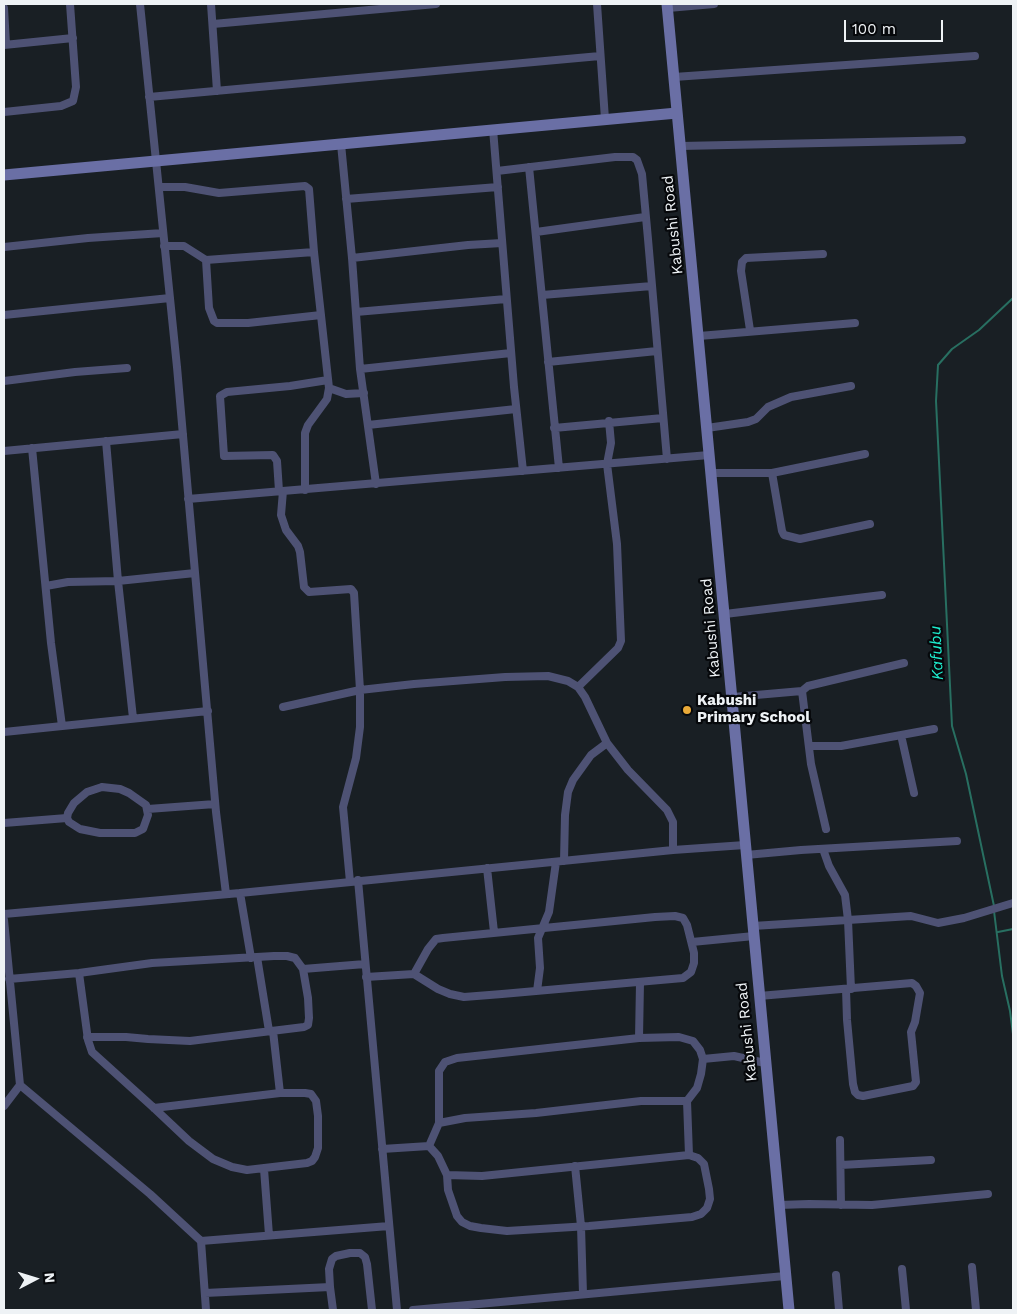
<!DOCTYPE html>
<html>
<head>
<meta charset="utf-8">
<style>
	body { margin:0 }
	#map { position:relative; width:1017px; height:1314px; overflow:hidden; background:#191f24; font-family:"Work Sans",sans-serif }
	canvas { display:block }
	.frame { position:absolute; inset:0; border:5px solid #eef2f5; pointer-events:none }
	.north { position:absolute; left:10px; top:1254px; width:50px; height:50px; -webkit-text-stroke:4px #06080b; paint-order:stroke; rotate:85deg; font-size:14px; font-weight:700; line-height:20px; text-align:center; color:#eef2f5 }
	.north::after { content:''; display:block; margin:auto; width:18px; height:22px; background:#eef2f5; clip-path:polygon(50% 0,100% 100%,50% 72%,0 100%) }
	.scale { position:absolute; left:844px; top:20px; width:99px; height:22px; box-sizing:border-box; border:2px solid #eef2f5; border-top:0; padding-left:6px; font-size:15px; line-height:18px; white-space:nowrap; color:#eef2f5; -webkit-text-stroke:4px #06080b; paint-order:stroke }
</style>
</head>
<body>
<div id="map">
<canvas width="1017" height="1314"></canvas>
<div class="frame"></div>
<div class="north">N</div>
<div class="scale">100 m</div>
</div>
<script>
const context = document.querySelector('canvas').getContext('2d');
context.lineJoin = 'round';
function toPath(rows) {
  const path = new Path2D();
  for (const r of rows) {
    path.moveTo(r[0], r[1]);
    for (let i = 2; i < r.length; i += 2) path.lineTo(r[i], r[i + 1]);
  }
  return path;
}
function stroke(path, color, width, dash) {
  context.strokeStyle = color;
  context.lineWidth = width;
  context.lineCap = dash ? 'butt' : 'round';
  context.setLineDash(dash || []);
  context.stroke(path);
}
function label(font, color, halo, rows, align = 'center') {
  context.font = font + ' "Work Sans",sans-serif';
  context.lineWidth = 4.5;
  context.setLineDash([]);
  context.textBaseline = 'middle';
  context.strokeStyle = halo;
  context.fillStyle = color;
  for (const [text, x, y, turn = 0] of rows) {
    context.save();
    context.translate(x, y);
    context.rotate((+turn || 0) * Math.PI / 180);
    context.textAlign = isNaN(turn) ? turn : align;
    if (halo) context.strokeText(text, 0, 0);
    context.fillText(text, 0, 0);
    context.restore();
  }
}
stroke(toPath([
	[994,906,966,774,952,726,936,401,938,365,952,349,979,330,1013,298],
	[994,911,1002,976,1010,1011,1013,1034],
	[998,932,1013,929]
]), '#286f61', 2);
stroke(toPath([
	[140,4,177,367,216,812,226,894],
	[211,4,217,91],
	[597,4,605,119],
	[4,8,6,44],
	[668,8,714,4],
	[213,24,436,4],
	[4,45,73,38],
	[674,77,975,56],
	[149,97,600,56],
	[4,112,61,106,73,101,76,87,70,4],
	[493,129,514,387,523,471],
	[341,144,352,258,360,369,376,484],
	[681,146,962,140],
	[529,167,559,468],
	[497,171,615,157,633,157,637,160,642,174,648,239,667,459],
	[159,187,185,187,219,193,305,186,309,189,314,252,329,388,327,399,308,425,305,433,305,490],
	[346,199,498,187],
	[536,232,645,217],
	[164,246,184,246,206,260,314,252],
	[4,247,88,238,163,233],
	[352,258,468,245,502,243],
	[206,260,209,308,214,321,217,323,248,323,321,315],
	[542,295,652,286],
	[356,312,506,299],
	[4,315,170,298],
	[750,330,741,271,742,262,746,258,823,254],
	[699,336,855,323],
	[548,362,657,351],
	[360,369,511,353],
	[4,381,75,372,127,368],
	[329,388,346,394,364,393],
	[368,425,516,409],
	[554,428,663,418],
	[707,428,748,422,756,419,768,407,791,397,851,386],
	[106,441,118,581,133,718],
	[32,448,51,643,62,726],
	[4,451,183,434],
	[711,473,772,473,865,454],
	[772,473,782,531,784,535,800,539,870,524],
	[279,491,277,461,273,455,224,456,220,396,227,392,290,386,328,380],
	[283,491,281,515,286,530,298,546,300,552,304,587,309,592,351,589,354,593,360,690,360,727,356,758,343,807,350,882],
	[188,499,709,455],
	[46,586,68,582,118,581,195,573],
	[725,614,882,595],
	[578,687,618,648,621,641,617,544,607,464,611,443,609,421],
	[802,691,811,764,826,829],
	[733,697,802,691,808,686,904,663],
	[283,707,360,690,414,684,505,677,548,676,568,681,578,687,585,697,607,743,628,770,667,810,673,822,673,850],
	[4,732,208,711],
	[901,735,914,793],
	[810,746,841,746,934,729],
	[102,787,120,789,129,793,146,805,148,815,143,829,135,833,100,833,80,829,69,822,67,818,68,813,74,803,87,792,102,787],
	[148,809,215,804],
	[4,823,67,818],
	[823,849,829,866,845,895,848,920,851,989],
	[746,855,801,850,957,841],
	[564,861,565,815,568,792,573,780,591,755,607,743],
	[487,868,494,932],
	[358,880,397,1310],
	[240,893,251,958],
	[4,914,240,893,673,850,745,845],
	[4,920,20,1085,4,1106],
	[753,926,911,916,938,923,964,918,1013,903],
	[692,942,754,936],
	[257,957,269,1031],
	[303,969,365,964],
	[79,973,88,1040,92,1052,154,1108,189,1141,213,1159,232,1167,247,1170,307,1163,312,1161,315,1157,318,1148,318,1116,316,1101,311,1094,305,1093,280,1093,154,1108],
	[366,977,414,974,438,989,450,994,464,997,502,994,683,978,691,972,694,963,694,953,687,925,683,918,675,916,655,917,443,938,436,939,428,949,414,974],
	[9,979,79,973,152,963,274,956,287,956,295,958,303,969,308,998,309,1018,308,1025,304,1027,190,1041,148,1039,126,1037,87,1037],
	[537,991,540,968,538,938,549,912,556,862],
	[759,996,912,983,916,986,920,993,915,1022,911,1032,916,1082,913,1086,863,1096,858,1095,855,1092,853,1084,847,1020,846,989],
	[273,1031,280,1093],
	[639,1038,640,983],
	[703,1059,734,1056,765,1063],
	[20,1085,150,1194,201,1241,206,1310],
	[439,1123,465,1118,536,1113,641,1101,687,1101],
	[840,1140,841,1205],
	[429,1146,438,1156,447,1175,448,1190,457,1216,462,1222,470,1226,481,1228,507,1231,589,1226,692,1217,701,1214,707,1208,710,1199,709,1189,704,1164,698,1158,689,1155,482,1176,447,1175],
	[382,1149,429,1146,439,1123,439,1071,445,1062,457,1058,639,1038,679,1037,693,1041,700,1050,703,1059,701,1074,697,1088,687,1101,689,1155],
	[841,1165,931,1160],
	[575,1166,581,1226,583,1294],
	[264,1169,269,1235],
	[779,1205,809,1204,872,1205,988,1194],
	[201,1241,389,1226],
	[972,1267,976,1310],
	[902,1269,906,1310],
	[836,1275,839,1310],
	[330,1287,329,1269,332,1259,336,1256,350,1253,360,1253,365,1257,367,1264,372,1310],
	[205,1293,330,1287,333,1310],
	[413,1310,785,1276]
]), '#4e5274', 8);
stroke(toPath([
	[667,4,789,1310],
	[4,175,677,113]
]), '#6a6fa5', 11);
for (const [x, y, r, color] of [
	[687,710,5,"#eaaa38"]
]) {
  const dot = new Path2D();
  dot.arc(x, y, r, 0, 2 * Math.PI);
  context.fillStyle = color;
  context.fill(dot);
  stroke(dot, '#06080b', 2);
}
label('15px', '#eef2f5', '#06080b', [
	["Kabushi Road",673,225,-96],
	["Kabushi Road",711,628,-95],
	["Kabushi Road",747,1032,-96]
]);
label('bold 15px', '#eef2f5', '#06080b', [
	["Kabushi",697,701],
	["Primary School",697,718]
], 'left');
label('italic 16px', '#1eedce', '#06080b', [
	["Kafubu",937,653,-93]
]);
</script>
</body>
</html>
